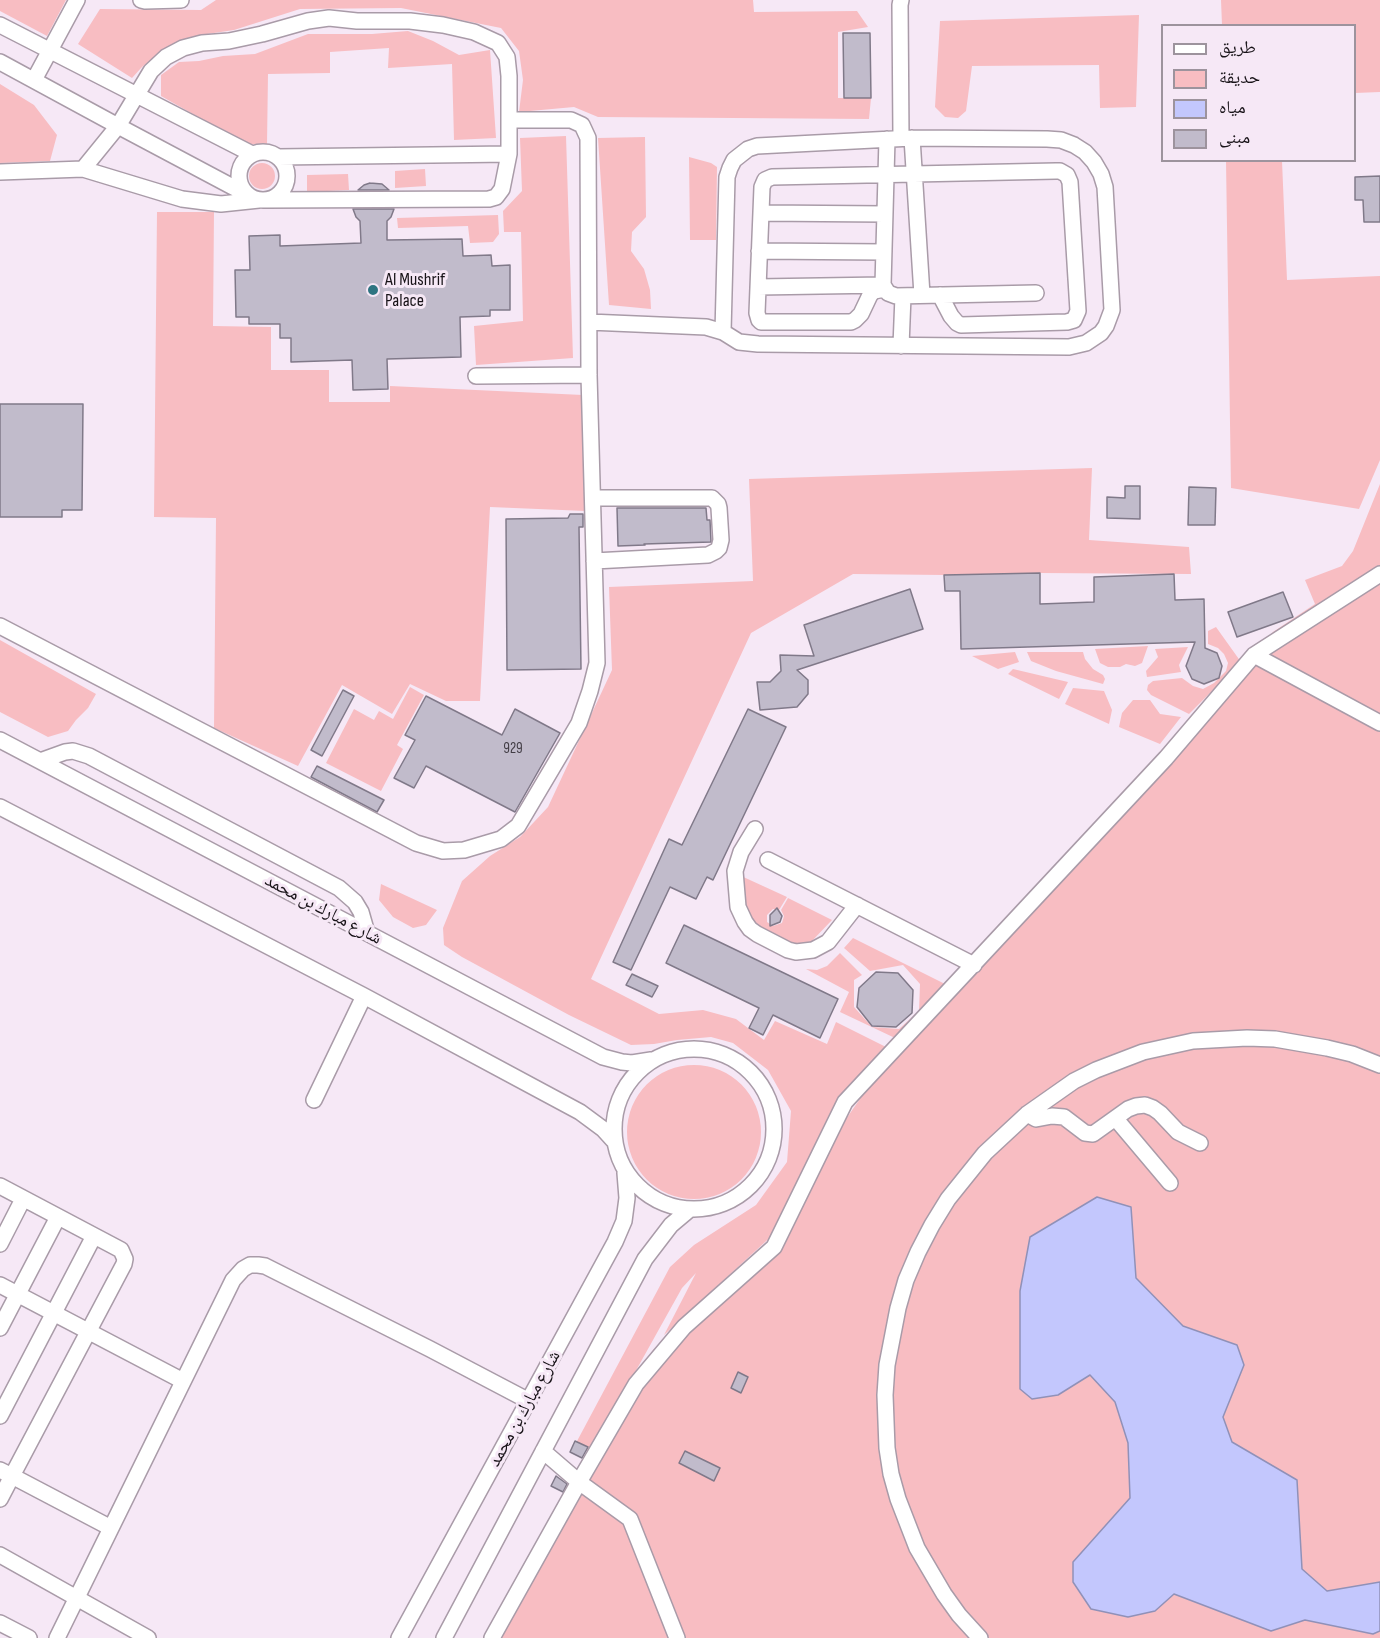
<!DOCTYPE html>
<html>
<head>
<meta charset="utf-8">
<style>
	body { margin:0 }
	#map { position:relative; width:1380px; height:1638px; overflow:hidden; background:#f6e8f6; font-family:"Sofia Sans Condensed","Noto Naskh Arabic",sans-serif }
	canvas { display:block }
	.legend { position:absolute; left:1161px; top:24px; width:195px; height:138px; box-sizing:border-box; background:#f6e8f6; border:2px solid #9d939d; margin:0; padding:8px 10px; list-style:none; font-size:18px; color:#181318 }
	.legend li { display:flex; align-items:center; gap:12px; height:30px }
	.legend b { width:30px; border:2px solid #9d939d }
</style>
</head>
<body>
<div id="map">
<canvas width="1380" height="1638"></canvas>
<ul class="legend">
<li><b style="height:8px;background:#fff"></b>طريق</li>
<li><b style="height:16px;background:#f8bdc2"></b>حديقة</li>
<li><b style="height:16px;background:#c3c7fd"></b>مياه</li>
<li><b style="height:16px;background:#c1bbcb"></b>مبنى</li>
</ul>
</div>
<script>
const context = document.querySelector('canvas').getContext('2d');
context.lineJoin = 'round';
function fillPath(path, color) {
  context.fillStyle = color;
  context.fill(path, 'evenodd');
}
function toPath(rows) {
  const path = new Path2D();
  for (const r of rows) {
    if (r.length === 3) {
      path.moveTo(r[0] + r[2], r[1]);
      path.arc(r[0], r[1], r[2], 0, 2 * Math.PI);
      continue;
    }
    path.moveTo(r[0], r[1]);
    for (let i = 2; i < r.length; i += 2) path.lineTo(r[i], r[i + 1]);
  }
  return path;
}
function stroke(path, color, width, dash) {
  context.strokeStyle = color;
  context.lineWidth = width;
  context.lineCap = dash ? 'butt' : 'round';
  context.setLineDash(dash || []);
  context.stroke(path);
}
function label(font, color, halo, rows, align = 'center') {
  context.font = font + ' "Sofia Sans Condensed","Noto Naskh Arabic",sans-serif';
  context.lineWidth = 6;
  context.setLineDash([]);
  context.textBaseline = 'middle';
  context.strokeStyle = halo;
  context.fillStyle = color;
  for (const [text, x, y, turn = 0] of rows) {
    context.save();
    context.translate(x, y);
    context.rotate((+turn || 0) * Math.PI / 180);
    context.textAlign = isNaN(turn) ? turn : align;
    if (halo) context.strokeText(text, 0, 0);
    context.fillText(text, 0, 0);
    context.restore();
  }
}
fillPath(toPath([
	[0,0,66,0,47,36,0,11],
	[216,0,753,0,754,12,857,11,868,27,838,32,838,98,871,98,869,119,598,117,574,107,519,112,523,80,519,51,501,28,401,8,300,9,234,30,207,34,167,47,142,67,132,78,78,44,100,9,201,10],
	[1221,0,1380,0,1380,92,1355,93,1354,26,1222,25],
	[1139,15,1136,107,1100,108,1099,65,972,66,966,111,958,118,945,117,935,107,940,21],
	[408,31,433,41,459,55,490,50,496,138,454,140,452,64,388,68,389,48,330,52,330,73,268,74,267,144,246,144,161,96,161,75,179,62,199,61,223,56,255,54,308,34,372,34],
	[0,84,34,105,57,135,50,161,0,163],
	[566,136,573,358,476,365,474,326,523,321,521,232,504,232,503,211,522,191,520,138],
	[645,137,646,217,632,232,631,251,644,269,650,290,651,309,609,305,598,138],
	[689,157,711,163,717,167,716,240,690,240],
	[1226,161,1282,161,1287,280,1380,276,1380,460,1359,509,1231,488],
	[262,176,13],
	[425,169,426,186,395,188,395,171],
	[348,174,349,190,307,192,307,175],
	[157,212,214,212,213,326,271,327,271,370,329,370,329,402,390,402,390,386,583,395,586,511,490,507,480,701,446,701,410,684,392,714,342,685,298,766,214,728,216,518,154,517],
	[498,215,499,234,493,242,470,243,468,226,398,228,397,218],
	[1092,468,1089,540,1189,547,1191,574,1040,573,944,575,853,574,751,633,591,979,659,1014,703,1010,736,1019,764,1040,775,1021,827,1044,836,1022,886,1047,844,1093,776,1232,664,1335,696,1273,682,1288,590,1453,576,1443,670,1267,694,1245,756,1205,787,1162,791,1111,768,1070,733,1043,711,1037,677,1040,654,1044,631,1045,569,1015,462,957,444,945,443,928,462,881,490,856,520,837,548,807,612,670,609,587,753,581,749,479],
	[1380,484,1380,1638,494,1638,653,1350,782,1230,816,1162,869,1086,1172,759,1273,632,1315,604,1305,580,1342,566,1353,551],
	[1216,627,1241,662,1189,714,1151,695,1147,690,1148,685,1153,681,1182,678,1193,686,1203,689,1214,683,1226,671,1228,663,1224,654,1218,648,1208,644,1208,631],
	[0,640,96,694,88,708,76,720,68,731,48,737,0,712],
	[1148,646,1142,663,1135,666,1126,664,1120,667,1108,667,1100,663,1095,649],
	[1188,647,1179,665,1181,672,1147,677,1146,671,1158,657,1155,649],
	[1015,652,1019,662,998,669,972,656],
	[1027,652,1083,652,1085,659,1093,669,1103,675,1105,679,1103,684,1056,671,1031,661],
	[1013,669,1068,682,1059,699,1008,674],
	[410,687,424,695,397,745,403,749,381,791,326,763,354,709,374,720,379,711,393,719],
	[1073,688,1104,691,1112,710,1109,724,1065,704],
	[1133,700,1150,700,1160,714,1181,717,1160,744,1119,727,1122,713],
	[739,875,787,897,779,910,773,909,767,915,767,922,773,926,782,923,784,916,781,910,788,898,832,920,811,942,799,945,789,943,751,923,744,911],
	[381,884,437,910,426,925,413,928,393,917,379,900],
	[853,938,947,985,895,1038,840,1012,849,992,806,969,817,970,827,966,840,953,862,975,854,980,854,1007,872,1027,899,1029,919,1011,920,984,903,965,870,971,844,948],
	[694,1132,67]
]), '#f8bdc2');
const water = toPath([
	[1097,1197,1131,1207,1136,1278,1183,1326,1237,1345,1244,1365,1223,1417,1232,1442,1297,1480,1302,1569,1327,1591,1380,1582,1380,1631,1373,1634,1305,1620,1271,1631,1174,1594,1155,1611,1128,1617,1091,1609,1073,1582,1073,1562,1130,1498,1128,1443,1115,1402,1090,1375,1058,1395,1032,1399,1020,1389,1020,1291,1030,1237,1097,1197]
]);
fillPath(water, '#c3c7fd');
stroke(water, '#9091b8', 1.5);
const building = toPath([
	[843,33,870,33,871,98,844,98,843,33],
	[1380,176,1380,222,1364,222,1363,200,1355,200,1355,177,1380,176],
	[370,183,382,184,389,190,358,190,364,185,370,183],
	[353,209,394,209,391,217,387,221,387,240,462,239,463,256,491,255,492,266,510,265,510,310,490,310,490,316,460,317,461,357,387,359,388,389,353,390,352,360,291,362,291,338,280,338,280,324,249,324,249,317,236,317,235,270,250,270,249,236,280,235,280,246,361,243,360,221,356,217,353,209],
	[0,404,83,404,82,510,62,510,62,517,0,517,0,404],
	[1125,486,1140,486,1140,519,1107,518,1107,497,1125,498,1125,486],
	[1189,487,1216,488,1215,525,1188,525,1189,487],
	[617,508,706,508,707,520,710,520,711,542,644,544,645,545,618,546,617,508],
	[570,514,583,514,583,527,579,527,581,669,507,670,506,519,568,518,570,514],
	[1040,573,1040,604,1094,602,1094,577,1174,574,1175,600,1204,599,1205,648,1217,653,1222,666,1219,678,1204,684,1192,679,1186,666,1195,642,961,649,960,591,945,591,944,575,1040,573],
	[910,589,923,629,797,670,808,680,808,694,797,707,760,710,757,682,770,682,781,671,780,655,814,656,804,625,910,589],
	[1283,592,1293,617,1237,637,1228,612,1283,592],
	[343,690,354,696,322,756,311,750,343,690],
	[426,696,502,735,515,709,560,733,515,812,426,766,414,788,394,778,415,740,405,735,426,696],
	[748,709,786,727,713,880,707,877,696,899,670,887,631,970,613,962,669,839,682,845,748,709],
	[317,766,384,800,377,812,311,777,317,766],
	[777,908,782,916,780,922,770,926,770,915,777,908],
	[684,925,838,999,820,1038,773,1015,763,1035,749,1028,759,1008,666,963,684,925],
	[876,972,898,973,913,990,912,1013,896,1027,872,1026,857,1007,859,988,876,972],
	[632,974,658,986,652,997,626,985,632,974],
	[738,1372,748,1377,741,1393,731,1388,738,1372],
	[575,1441,588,1447,582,1458,570,1452,575,1441],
	[685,1451,720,1468,714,1481,679,1463,685,1451],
	[556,1476,567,1484,563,1492,551,1486,556,1476]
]);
fillPath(building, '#c1bbcb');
stroke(building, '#807989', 1.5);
const minor = toPath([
	[141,0,145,1,181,0],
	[0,25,252,154],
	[0,62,118,126,246,194],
	[34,80,77,0],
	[901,138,900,5,901,0],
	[912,138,1047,139,1061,140,1074,145,1085,152,1094,162,1101,174,1105,187,1112,310,1106,326,1101,333,1086,343,1069,347,758,344,739,342,723,332,727,177,730,168,734,160,748,149,757,146,912,138],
	[912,138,922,295],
	[887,139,883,285,888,293,896,296,1036,293],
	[263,176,24],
	[278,157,509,154],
	[83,169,118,126,151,71,166,57,183,48,202,43,229,41,262,34,308,21,329,18,357,21,410,21,443,25,474,32,498,43,507,57,509,76,509,154,502,189,496,197,489,199,266,200],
	[0,172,83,169,182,199,221,204,259,200],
	[761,213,885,214],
	[759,251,884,252],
	[758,287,883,285],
	[885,289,874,291,870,295,861,314,855,320,851,322,761,322,759,320,757,313,762,187,765,180,772,177,1056,171,1060,171,1067,175,1070,182,1078,311,1074,320,1067,322,961,325,957,323,951,316,940,295],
	[589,322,706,327,723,332],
	[901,346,903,296],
	[476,376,589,375],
	[593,498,712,498,718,504,719,508,721,540,719,548,716,551,708,555,594,561],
	[0,626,416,843,443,851,464,850,501,839,518,826,579,723,590,691,597,663,589,375,588,138,582,125,571,120,510,120],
	[1254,655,1380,723],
	[0,740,603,1057,622,1062,632,1063,651,1060],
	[40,761,65,752,73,751,89,756,339,888,355,902,361,912,367,933],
	[0,807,364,996,580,1112,603,1129,613,1140],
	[755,829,741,852,735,871,738,907,745,922,750,929,757,934,788,950,796,952,813,950,828,942,857,905],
	[768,860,974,965],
	[694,1129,80],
	[314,1100,364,996],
	[1027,1114,1036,1119,1052,1116,1064,1117,1085,1133,1093,1134,1128,1109,1136,1106,1145,1105,1153,1108,1160,1113,1178,1132,1200,1143],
	[1116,1119,1170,1183],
	[0,1186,121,1250,125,1259,124,1264,12,1476,0,1470],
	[0,1244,23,1199],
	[0,1285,183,1381],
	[0,1328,58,1217],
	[0,1416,94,1236],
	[543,1451,579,1482,630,1519,677,1638],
	[0,1499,12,1476,111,1528],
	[0,1555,148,1638],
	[0,1623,29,1638],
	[57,1638,233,1280,243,1269,250,1265,258,1265,265,1266,430,1349,529,1401],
	[399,1638,615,1242,624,1221,627,1198,625,1173],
	[444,1638,645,1259,671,1225,690,1209],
	[492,1638,579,1482,636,1384,684,1327,774,1247,845,1102,1166,758,1254,655,1380,574],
	[980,1638,959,1615,944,1594,917,1548,898,1499,891,1474,887,1448,885,1395,887,1365,898,1308,906,1280,918,1252,932,1225,948,1199,985,1153,1027,1114,1074,1081,1096,1070,1143,1052,1193,1041,1247,1038,1275,1039,1327,1048,1352,1054,1380,1065]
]);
stroke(minor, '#a99ba8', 18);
stroke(minor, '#fff', 15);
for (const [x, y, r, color] of [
	[373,290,6,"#2e7481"]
]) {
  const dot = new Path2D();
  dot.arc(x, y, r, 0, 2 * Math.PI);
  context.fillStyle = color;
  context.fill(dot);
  stroke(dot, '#f6e8f6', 2);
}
label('15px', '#423d45', null, [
	["929",513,749]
]);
label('18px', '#181318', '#f6e8f6', [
	["Al Mushrif",385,280],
	["Palace",385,301]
], 'left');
label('18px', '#181318', '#f6e8f6', [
	["شارع مبارك بن محمد",323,910,28],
	["شارع مبارك بن محمد",525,1409,-61]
]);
</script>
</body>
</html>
